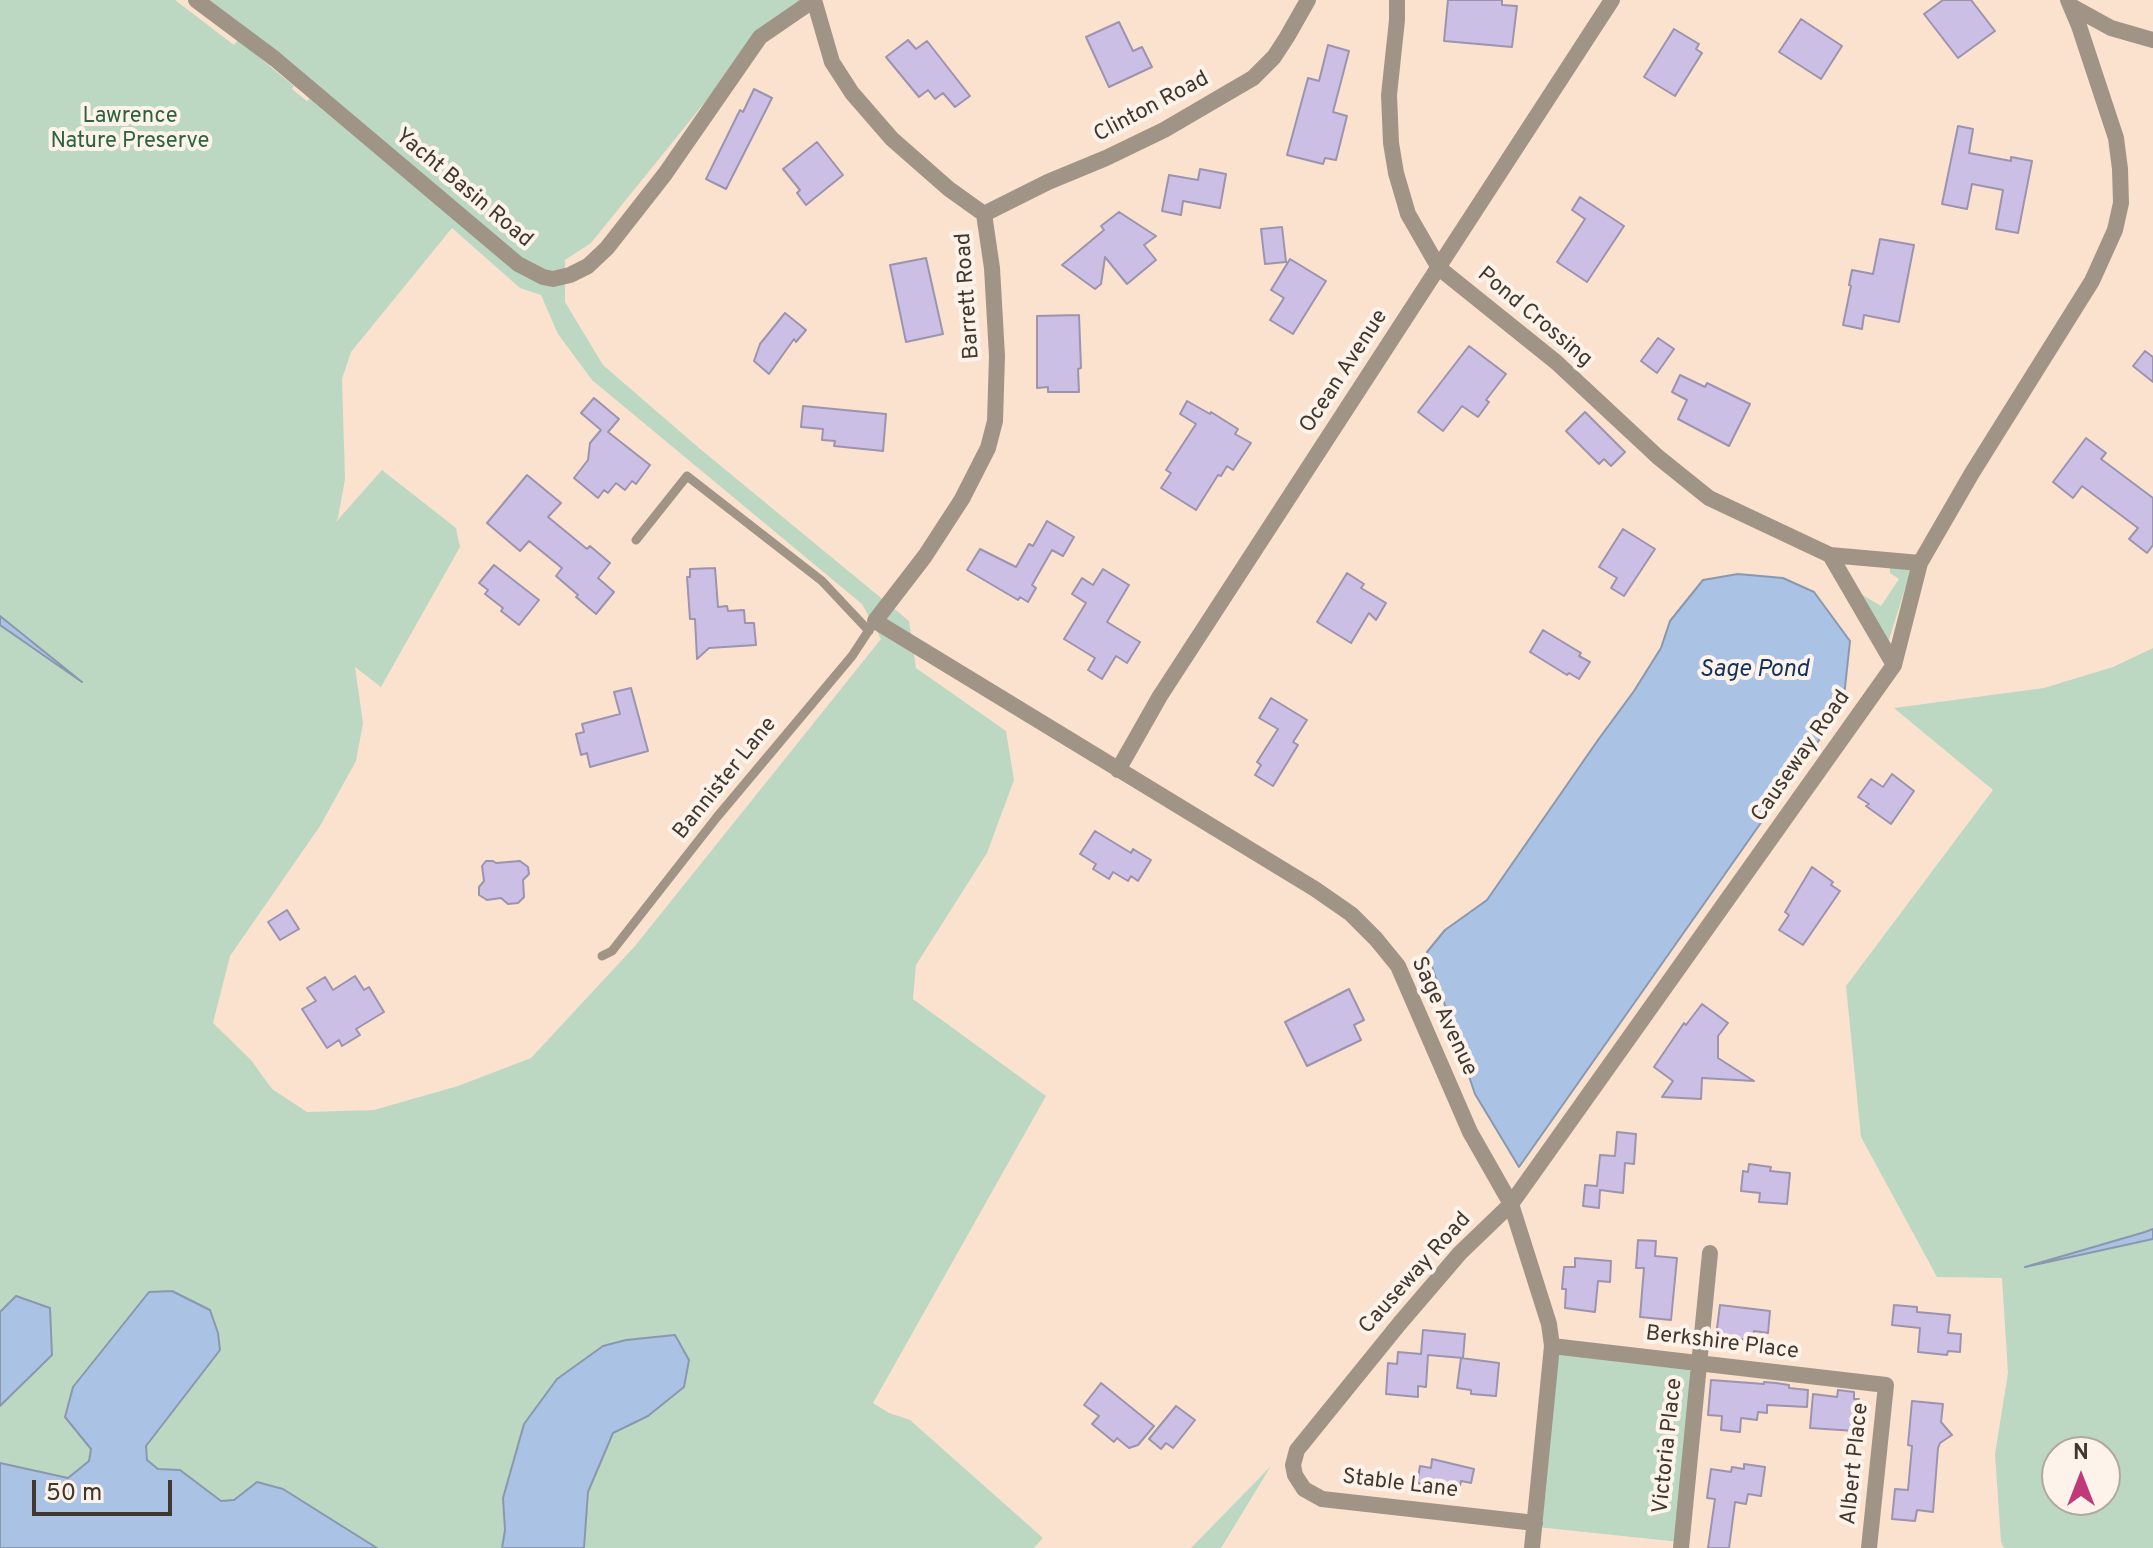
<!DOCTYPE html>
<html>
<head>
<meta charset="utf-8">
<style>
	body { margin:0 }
	#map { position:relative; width:2153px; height:1548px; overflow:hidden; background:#fbe2ce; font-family:Overpass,sans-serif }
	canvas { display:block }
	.north { position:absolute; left:2041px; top:1436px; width:80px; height:80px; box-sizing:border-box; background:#fdf3ea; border:2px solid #b1a89f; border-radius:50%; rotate:0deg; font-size:22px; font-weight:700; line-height:32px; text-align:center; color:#40372f }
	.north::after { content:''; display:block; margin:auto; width:28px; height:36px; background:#c0397a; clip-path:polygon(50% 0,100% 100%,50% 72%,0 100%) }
	.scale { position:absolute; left:32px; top:1480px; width:140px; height:36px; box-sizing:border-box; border:4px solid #40372f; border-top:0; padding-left:10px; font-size:24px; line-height:28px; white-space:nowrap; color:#40372f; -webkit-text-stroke:6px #fdf3ea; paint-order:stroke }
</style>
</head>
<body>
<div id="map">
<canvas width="2153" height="1548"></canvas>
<div class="north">N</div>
<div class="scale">50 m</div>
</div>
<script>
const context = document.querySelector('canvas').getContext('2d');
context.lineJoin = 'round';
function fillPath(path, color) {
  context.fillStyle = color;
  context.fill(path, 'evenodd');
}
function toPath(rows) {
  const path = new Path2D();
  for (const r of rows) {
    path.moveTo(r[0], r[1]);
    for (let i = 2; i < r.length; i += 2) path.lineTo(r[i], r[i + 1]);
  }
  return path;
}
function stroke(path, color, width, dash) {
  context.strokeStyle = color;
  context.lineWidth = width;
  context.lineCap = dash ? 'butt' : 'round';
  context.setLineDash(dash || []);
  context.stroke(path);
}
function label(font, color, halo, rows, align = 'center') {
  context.font = font + ' Overpass,sans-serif';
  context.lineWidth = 8;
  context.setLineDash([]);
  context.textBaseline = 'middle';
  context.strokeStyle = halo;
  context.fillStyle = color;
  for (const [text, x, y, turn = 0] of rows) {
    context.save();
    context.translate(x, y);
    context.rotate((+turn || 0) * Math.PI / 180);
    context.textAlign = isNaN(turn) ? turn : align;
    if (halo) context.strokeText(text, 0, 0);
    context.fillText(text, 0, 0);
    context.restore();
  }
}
fillPath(toPath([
	[0,0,175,0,234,45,238,40,294,86,292,89,307,101,314,94,196,0,814,0,760,34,591,243,565,260,565,302,603,365,699,448,909,621,916,668,1006,731,1014,780,987,853,916,965,913,999,1046,1096,873,1403,889,1413,910,1420,1043,1538,1034,1548,377,1548,283,1489,257,1482,234,1500,221,1501,180,1470,158,1469,147,1460,146,1446,220,1350,65,1417,91,1450,89,1461,69,1478,0,1463],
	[452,228,520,288,541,295,558,334,592,380,862,604,881,639,635,946,531,1058,458,1086,374,1110,307,1112,272,1089,251,1060,213,1023,230,956,320,826,356,761,363,723,355,667,381,687,460,547,456,528,382,470,335,523,338,518,345,479,342,379,351,352],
	[1890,564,1912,566,1888,643,1861,594,1881,606,1899,579,1890,573],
	[2153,648,2153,1548,2004,1548,2001,1542,1995,1454,2008,1373,2002,1278,1937,1277,1861,1137,1846,986,1993,790,1894,708,2044,688,2113,667],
	[2057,1452,2105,1452,2105,1500,2057,1500],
	[1555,1349,1698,1364,1680,1542,1537,1527],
	[1271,1466,1221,1548,1191,1548]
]), '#bcd8c3');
const water = toPath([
	[1738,574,1783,578,1814,592,1850,641,1843,706,1519,1167,1475,1094,1427,952,1445,930,1487,900,1598,740,1634,691,1661,648,1670,621,1703,580,1738,574],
	[0,616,82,682,0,625,0,616],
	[2153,1229,2153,1239,2025,1267,2145,1232,2153,1229],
	[172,1291,210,1310,218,1333,220,1350,146,1446,147,1460,158,1469,180,1470,221,1501,234,1500,257,1482,283,1489,377,1548,0,1548,0,1463,68,1478,89,1461,91,1449,65,1417,73,1387,149,1292,172,1291],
	[16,1296,50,1308,52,1355,0,1406,0,1312,16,1296],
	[675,1335,689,1360,684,1387,648,1416,613,1433,588,1492,584,1548,502,1548,505,1530,503,1498,524,1424,557,1379,603,1346,626,1340,675,1335]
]);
fillPath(water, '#aac2e4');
stroke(water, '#8a98ae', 2);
const building = toPath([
	[1448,0,1502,0,1502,5,1517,6,1512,47,1444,41,1448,0],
	[1943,0,1971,0,1995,31,1958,58,1924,14,1943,0],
	[1801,19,1842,46,1821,79,1779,52,1801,19],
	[1119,22,1133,51,1142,47,1152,67,1109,87,1086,37,1119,22],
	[1674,29,1699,44,1696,49,1702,53,1675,96,1644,77,1674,29],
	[908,40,916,49,927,41,970,96,955,107,943,93,935,99,928,90,919,97,886,57,908,40],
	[1328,45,1349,51,1333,112,1347,116,1336,160,1325,158,1323,164,1287,155,1308,78,1319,81,1328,45],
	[754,89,772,98,726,189,706,179,740,110,743,112,754,89],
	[1958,126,1973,129,1969,153,2011,161,2011,157,2032,161,2018,233,1996,229,2003,190,1972,184,1967,209,1942,204,1958,126],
	[817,142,843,175,806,205,797,193,800,190,783,169,817,142],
	[1200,169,1226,174,1220,208,1183,201,1181,215,1162,211,1169,175,1198,180,1200,169],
	[1580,197,1624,226,1587,282,1557,262,1585,219,1572,210,1580,197],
	[1119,212,1156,236,1144,245,1156,260,1127,284,1105,257,1101,284,1095,289,1062,265,1104,230,1101,226,1119,212],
	[1282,227,1286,262,1265,264,1261,229,1282,227],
	[1880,239,1914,245,1899,322,1864,315,1862,329,1843,325,1851,286,1849,285,1852,270,1873,274,1880,239],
	[926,258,943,334,906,342,890,265,926,258],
	[1290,259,1326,281,1293,334,1270,320,1284,298,1271,290,1290,259],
	[785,313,806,330,796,342,794,339,769,374,754,361,760,344,785,313],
	[1079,315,1081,368,1078,369,1079,392,1048,392,1048,387,1037,388,1037,316,1079,315],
	[1658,338,1674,349,1657,373,1641,361,1658,338],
	[1469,346,1506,374,1486,400,1489,402,1478,417,1462,406,1443,431,1418,412,1469,346],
	[2145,351,2153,357,2153,382,2133,366,2145,351],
	[1680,375,1705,387,1707,383,1750,404,1729,446,1678,419,1687,400,1672,392,1680,375],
	[594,398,619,419,608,432,650,465,636,484,632,481,625,490,616,483,608,493,604,490,598,498,574,478,588,460,590,443,601,430,581,413,594,398],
	[1187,401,1210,414,1211,412,1238,429,1235,434,1251,443,1233,470,1227,466,1221,476,1218,475,1196,510,1161,488,1171,473,1166,470,1196,424,1180,414,1187,401],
	[803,406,886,414,883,451,834,446,835,441,822,440,823,429,801,427,803,406],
	[1585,412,1625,452,1611,466,1604,459,1599,464,1566,431,1585,412],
	[2086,438,2106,453,2101,459,2153,498,2153,545,2147,553,2129,539,2138,528,2082,486,2073,498,2053,482,2086,438],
	[527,475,561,503,548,517,587,549,590,546,610,563,598,578,614,592,596,614,576,597,578,595,556,576,562,568,529,541,520,551,487,523,527,475],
	[1047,521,1074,537,1063,556,1052,550,1032,585,1036,588,1028,602,1020,597,1018,600,967,570,980,549,1016,567,1029,544,1033,546,1047,521],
	[1623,529,1655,549,1624,596,1611,588,1617,578,1599,567,1623,529],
	[494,565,539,600,519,625,501,611,503,608,485,594,488,590,479,583,494,565],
	[715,568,718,607,727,606,728,611,744,610,745,623,754,623,756,645,709,648,697,659,695,619,690,619,687,577,690,577,690,569,715,568],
	[1103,569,1129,585,1107,622,1140,642,1127,663,1116,656,1102,679,1088,670,1095,658,1064,639,1086,603,1072,594,1082,578,1093,585,1103,569],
	[1347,573,1364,584,1361,588,1386,603,1376,620,1369,613,1351,643,1317,622,1347,573],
	[1543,630,1581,653,1579,656,1590,662,1579,679,1569,673,1567,675,1530,652,1543,630],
	[631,688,648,751,590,767,587,753,581,755,576,734,584,732,582,724,620,714,614,692,631,688],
	[1271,698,1307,720,1293,742,1298,745,1273,786,1255,775,1261,765,1257,762,1278,729,1259,718,1271,698],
	[1892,774,1914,791,1891,824,1866,806,1869,804,1858,797,1871,779,1883,787,1892,774],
	[1095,831,1131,853,1133,849,1151,860,1138,881,1131,876,1128,881,1113,872,1109,879,1093,869,1096,864,1080,854,1095,831],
	[486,861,493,861,496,863,520,861,528,867,529,874,523,880,524,897,518,903,508,904,501,898,487,900,479,895,479,887,484,881,482,866,486,861],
	[1812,867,1833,882,1831,885,1840,891,1803,945,1779,930,1789,915,1785,912,1812,867],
	[287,910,299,929,280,940,268,922,287,910],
	[355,976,364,990,369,987,384,1012,356,1029,360,1035,342,1046,339,1040,327,1048,302,1009,316,1001,307,988,325,977,333,990,355,976],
	[1349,989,1364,1020,1354,1025,1361,1040,1307,1066,1285,1022,1349,989],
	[1702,1004,1728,1023,1718,1036,1718,1058,1754,1081,1702,1078,1701,1099,1662,1097,1673,1081,1654,1067,1684,1023,1686,1025,1702,1004],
	[1617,1132,1636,1134,1634,1164,1625,1163,1623,1193,1600,1190,1599,1208,1583,1206,1585,1185,1597,1186,1600,1155,1615,1156,1617,1132],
	[1749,1164,1771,1167,1770,1171,1790,1173,1787,1204,1759,1202,1760,1193,1741,1191,1743,1171,1748,1172,1749,1164],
	[1638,1240,1656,1241,1655,1256,1677,1258,1671,1320,1640,1317,1644,1268,1636,1268,1638,1240],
	[1575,1258,1611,1261,1610,1282,1598,1281,1595,1312,1565,1308,1566,1289,1562,1289,1564,1267,1575,1267,1575,1258],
	[1720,1305,1770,1311,1768,1333,1754,1331,1752,1340,1739,1339,1738,1347,1715,1344,1720,1305],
	[1894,1305,1917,1307,1917,1312,1950,1315,1948,1333,1961,1334,1960,1352,1948,1351,1947,1355,1918,1352,1920,1328,1892,1325,1894,1305],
	[1423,1330,1465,1334,1463,1358,1428,1355,1426,1387,1418,1386,1418,1397,1386,1394,1388,1363,1397,1364,1398,1352,1421,1354,1423,1330],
	[1461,1358,1499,1363,1496,1396,1471,1394,1471,1390,1457,1388,1461,1358],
	[1711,1380,1764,1384,1764,1382,1776,1383,1789,1385,1789,1388,1808,1390,1807,1407,1767,1405,1767,1413,1758,1412,1757,1420,1741,1418,1740,1432,1721,1430,1722,1416,1708,1415,1711,1380],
	[1101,1383,1154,1426,1138,1445,1129,1448,1117,1438,1114,1442,1092,1424,1099,1416,1084,1405,1101,1383],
	[1838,1390,1854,1392,1854,1399,1859,1399,1856,1431,1810,1428,1813,1394,1837,1397,1838,1390],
	[1912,1401,1943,1404,1941,1422,1952,1435,1940,1443,1938,1448,1933,1512,1917,1510,1915,1521,1892,1519,1895,1489,1908,1490,1912,1446,1908,1445,1912,1401],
	[1176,1406,1195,1420,1173,1448,1166,1443,1161,1449,1149,1439,1176,1406],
	[1432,1459,1474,1469,1471,1483,1461,1481,1459,1490,1417,1483,1420,1466,1431,1468,1432,1459],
	[1744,1464,1765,1467,1761,1496,1748,1494,1746,1504,1735,1502,1729,1548,1708,1548,1715,1499,1707,1498,1711,1469,1731,1472,1732,1467,1744,1469,1744,1464]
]);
fillPath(building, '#cbbfe5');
stroke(building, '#9c94ae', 2);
stroke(toPath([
	[636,540,687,476,822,581,869,631],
	[602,956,612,951,717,817,852,656,875,621]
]), '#a09486', 9);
stroke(toPath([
	[196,0,275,59,518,264,543,277,553,279,570,275,588,266,607,248,665,174,760,37,814,0,832,62,852,93,892,139,949,189,984,214,992,268,997,356,995,421,988,448,962,499,925,556,875,621,1315,889,1351,914,1376,939,1398,966,1470,1132,1511,1204,1549,1324,1552,1346,1532,1548],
	[1397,0,1397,20,1389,95,1391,143,1396,173,1408,214,1439,268,1556,362,1658,457,1709,498,1830,555,1920,563],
	[2071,6,2111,28,2153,40],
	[984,214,1048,182,1106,158,1164,130,1253,78,1274,57,1287,37,1308,0],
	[1830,555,1894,665],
	[1118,770,1160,696,1612,0],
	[1552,1346,1886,1385,1869,1548],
	[1535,1523,1322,1499,1304,1489,1295,1475,1293,1465,1297,1450,1400,1323,1460,1253,1511,1204,1894,665,1920,563,1972,473,2092,281,2115,230,2121,203,2120,169,2116,138,2079,26,2068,0],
	[1681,1548,1710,1253]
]), '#a09486', 16);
label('22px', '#40372f', '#fdf3ea', [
	["Clinton Road",1152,108,-28],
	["Yacht Basin Road",463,189,40],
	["Barrett Road",969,296,-94],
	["Pond Crossing",1534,318,40],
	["Ocean Avenue",1345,372,-57],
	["Causeway Road",1802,757,-55],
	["Bannister Lane",726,779,-51],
	["Sage Avenue",1443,1017,65],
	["Causeway Road",1416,1274,-48],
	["Berkshire Place",1722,1344,7],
	["Victoria Place",1669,1446,-84],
	["Albert Place",1856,1464,-84],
	["Stable Lane",1400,1485,7]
]);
label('22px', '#2c633e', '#fdf3ea', [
	["Lawrence",130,118],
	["Nature Preserve",130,143]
]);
label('italic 24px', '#13335d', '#fdf3ea', [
	["Sage Pond",1754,671]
]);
</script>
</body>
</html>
